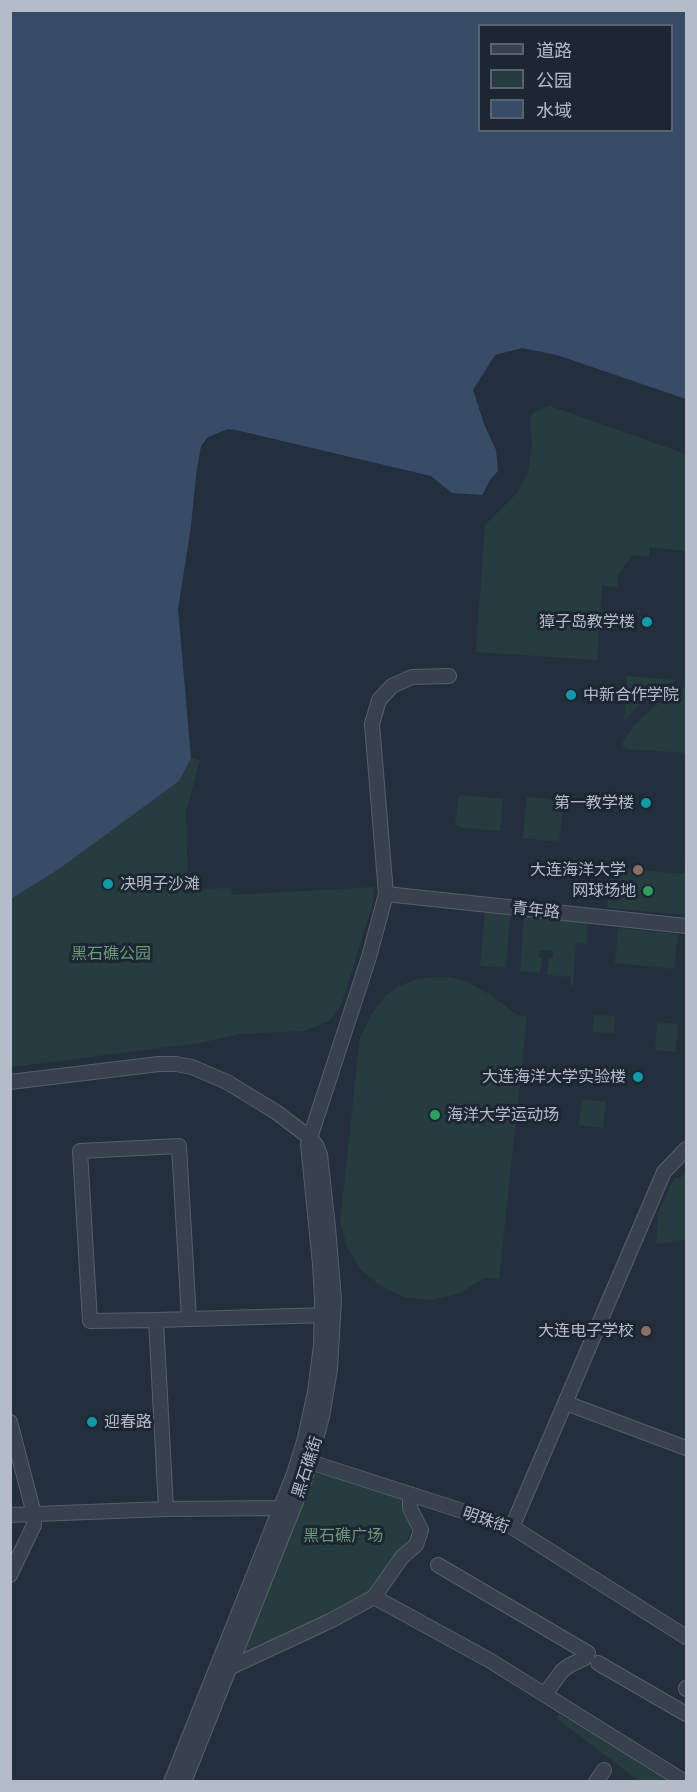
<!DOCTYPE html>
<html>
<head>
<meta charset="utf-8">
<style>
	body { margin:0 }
	#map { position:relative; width:697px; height:1792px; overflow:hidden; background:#242f3e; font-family:Commissioner,"Noto Sans SC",sans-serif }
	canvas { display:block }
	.frame { position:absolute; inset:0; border:12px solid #b4bcc9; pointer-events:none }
	.legend { position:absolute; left:478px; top:24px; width:195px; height:108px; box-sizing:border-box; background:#1d2633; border:2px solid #59626f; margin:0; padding:8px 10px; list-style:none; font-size:18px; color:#b4bcc9 }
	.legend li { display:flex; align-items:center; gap:12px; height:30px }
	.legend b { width:30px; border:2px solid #59626f }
</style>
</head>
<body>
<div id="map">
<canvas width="697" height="1792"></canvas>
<div class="frame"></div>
<ul class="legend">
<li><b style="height:8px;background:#38414e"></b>道路</li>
<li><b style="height:16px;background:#263c3f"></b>公园</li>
<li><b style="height:16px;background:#394c67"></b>水域</li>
</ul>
</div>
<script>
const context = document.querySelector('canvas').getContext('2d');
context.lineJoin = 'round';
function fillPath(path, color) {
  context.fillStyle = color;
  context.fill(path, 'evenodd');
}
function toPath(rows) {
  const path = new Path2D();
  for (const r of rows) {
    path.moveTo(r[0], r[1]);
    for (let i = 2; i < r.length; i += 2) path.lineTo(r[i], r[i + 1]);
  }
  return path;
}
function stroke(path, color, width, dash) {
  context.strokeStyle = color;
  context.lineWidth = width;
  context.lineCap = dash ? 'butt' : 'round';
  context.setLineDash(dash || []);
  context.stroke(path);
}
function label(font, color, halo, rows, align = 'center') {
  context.font = font + ' Commissioner,"Noto Sans SC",sans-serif';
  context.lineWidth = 6;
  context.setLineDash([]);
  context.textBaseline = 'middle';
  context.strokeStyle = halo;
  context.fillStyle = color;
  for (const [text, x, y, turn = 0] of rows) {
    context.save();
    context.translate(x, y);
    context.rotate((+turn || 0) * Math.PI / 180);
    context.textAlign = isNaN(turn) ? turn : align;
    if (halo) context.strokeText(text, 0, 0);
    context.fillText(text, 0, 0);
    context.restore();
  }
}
fillPath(toPath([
	[550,406,686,454,686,551,649,547,649,557,632,555,618,575,617,587,602,585,597,660,476,652,485,525,516,494,528,473,532,445,530,417,539,409],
	[627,676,677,680,661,689,639,705,624,721],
	[686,687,686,753,627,749,623,746,623,742,632,728,651,709,673,694],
	[191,758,200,760,186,811,188,889,231,888,232,895,374,887,373,903,341,1006,329,1021,304,1031,240,1034,200,1043,11,1067,11,899,59,869,178,781],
	[461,795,503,799,500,831,459,827,455,824,458,799],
	[527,797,564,801,559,842,523,838],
	[686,846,686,915,607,908,611,867,684,874],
	[485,911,510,914,506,968,480,966],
	[524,915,588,920,586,944,576,943,573,985,570,985,571,977,547,975,549,958,553,958,553,951,540,950,539,958,542,958,540,973,520,971],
	[618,928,678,934,674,969,615,963],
	[434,977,450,977,468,982,492,996,517,1015,527,1017,499,1279,485,1278,458,1294,430,1300,404,1297,381,1286,361,1270,347,1247,340,1221,360,1038,371,1015,386,995,399,986,415,980],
	[594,1015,615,1016,614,1033,592,1032],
	[657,1022,678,1024,676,1052,655,1050],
	[582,1099,606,1102,603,1128,579,1125],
	[686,1172,686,1240,656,1244,658,1213,674,1178,680,1178],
	[312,1468,401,1497,412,1528,405,1545,367,1594,235,1662],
	[559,1714,673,1781,639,1781,556,1718]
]), '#263c3f');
fillPath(toPath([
	[11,10,686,11,686,399,557,355,522,348,495,355,473,390,484,424,496,450,498,471,490,480,482,495,452,493,431,476,236,430,228,429,208,437,201,446,196,475,191,526,178,609,191,758,179,781,59,869,11,899],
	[480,26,672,26,672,130,480,130]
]), '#394c67');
const minor = toPath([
	[386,894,686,926],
	[10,1082,159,1064,176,1064,192,1067,227,1082,276,1112,309,1137,316,1145,320,1155,328,1227,334,1300,330,1369,322,1417,305,1479,184,1782],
	[156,1320,90,1321,80,1151,179,1146,189,1319],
	[566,1403,686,1448],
	[10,1422,34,1514,34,1525,10,1575],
	[301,1459,512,1527,686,1637],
	[410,1494,410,1508,421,1530,416,1545,402,1557,374,1597,489,1660,685,1782],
	[166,1509,156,1320,329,1315],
	[10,1515,166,1509,287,1508],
	[512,1527,664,1172,686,1149],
	[438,1565,588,1653,585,1658,570,1665,562,1671,545,1694],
	[598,1663,686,1714],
	[229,1668,332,1620,374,1597],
	[686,1689,686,1688],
	[171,1782,294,1474,305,1438,315,1392,321,1345,322,1300,320,1264,308,1144,369,957,386,894,372,724,379,700,392,686,412,677,449,676],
	[596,1782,604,1770]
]);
stroke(minor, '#565f6c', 16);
stroke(minor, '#38414e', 14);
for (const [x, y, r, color] of [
	[647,622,6,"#0f9aa8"],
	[571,695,6,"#0f9aa8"],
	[646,803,6,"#0f9aa8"],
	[638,870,6,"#8d6e63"],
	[108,884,6,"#0f9aa8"],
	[648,891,6,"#2e9e5b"],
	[638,1077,6,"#0f9aa8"],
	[435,1115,6,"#2e9e5b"],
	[646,1331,6,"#8d6e63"],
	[92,1422,6,"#0f9aa8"]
]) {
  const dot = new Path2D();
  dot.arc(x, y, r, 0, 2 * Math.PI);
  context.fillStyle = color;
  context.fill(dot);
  stroke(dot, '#1d2633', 2);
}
label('16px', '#b4bcc9', '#1d2633', [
	["獐子岛教学楼",635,622],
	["中新合作学院",583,695,"left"],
	["第一教学楼",634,803],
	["大连海洋大学",626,870],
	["决明子沙滩",120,884,"left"],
	["网球场地",636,891],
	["大连海洋大学实验楼",626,1077],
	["海洋大学运动场",447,1115,"left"],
	["大连电子学校",634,1331],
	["迎春路",104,1422,"left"]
], 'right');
label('16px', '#b4bcc9', '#1d2633', [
	["青年路",536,910,6],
	["黑石礁街",307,1467,-72],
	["明珠街",486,1520,19]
]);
label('16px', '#6b9a76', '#1d2633', [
	["黑石礁公园",111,954],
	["黑石礁广场",343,1536]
]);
</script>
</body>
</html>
